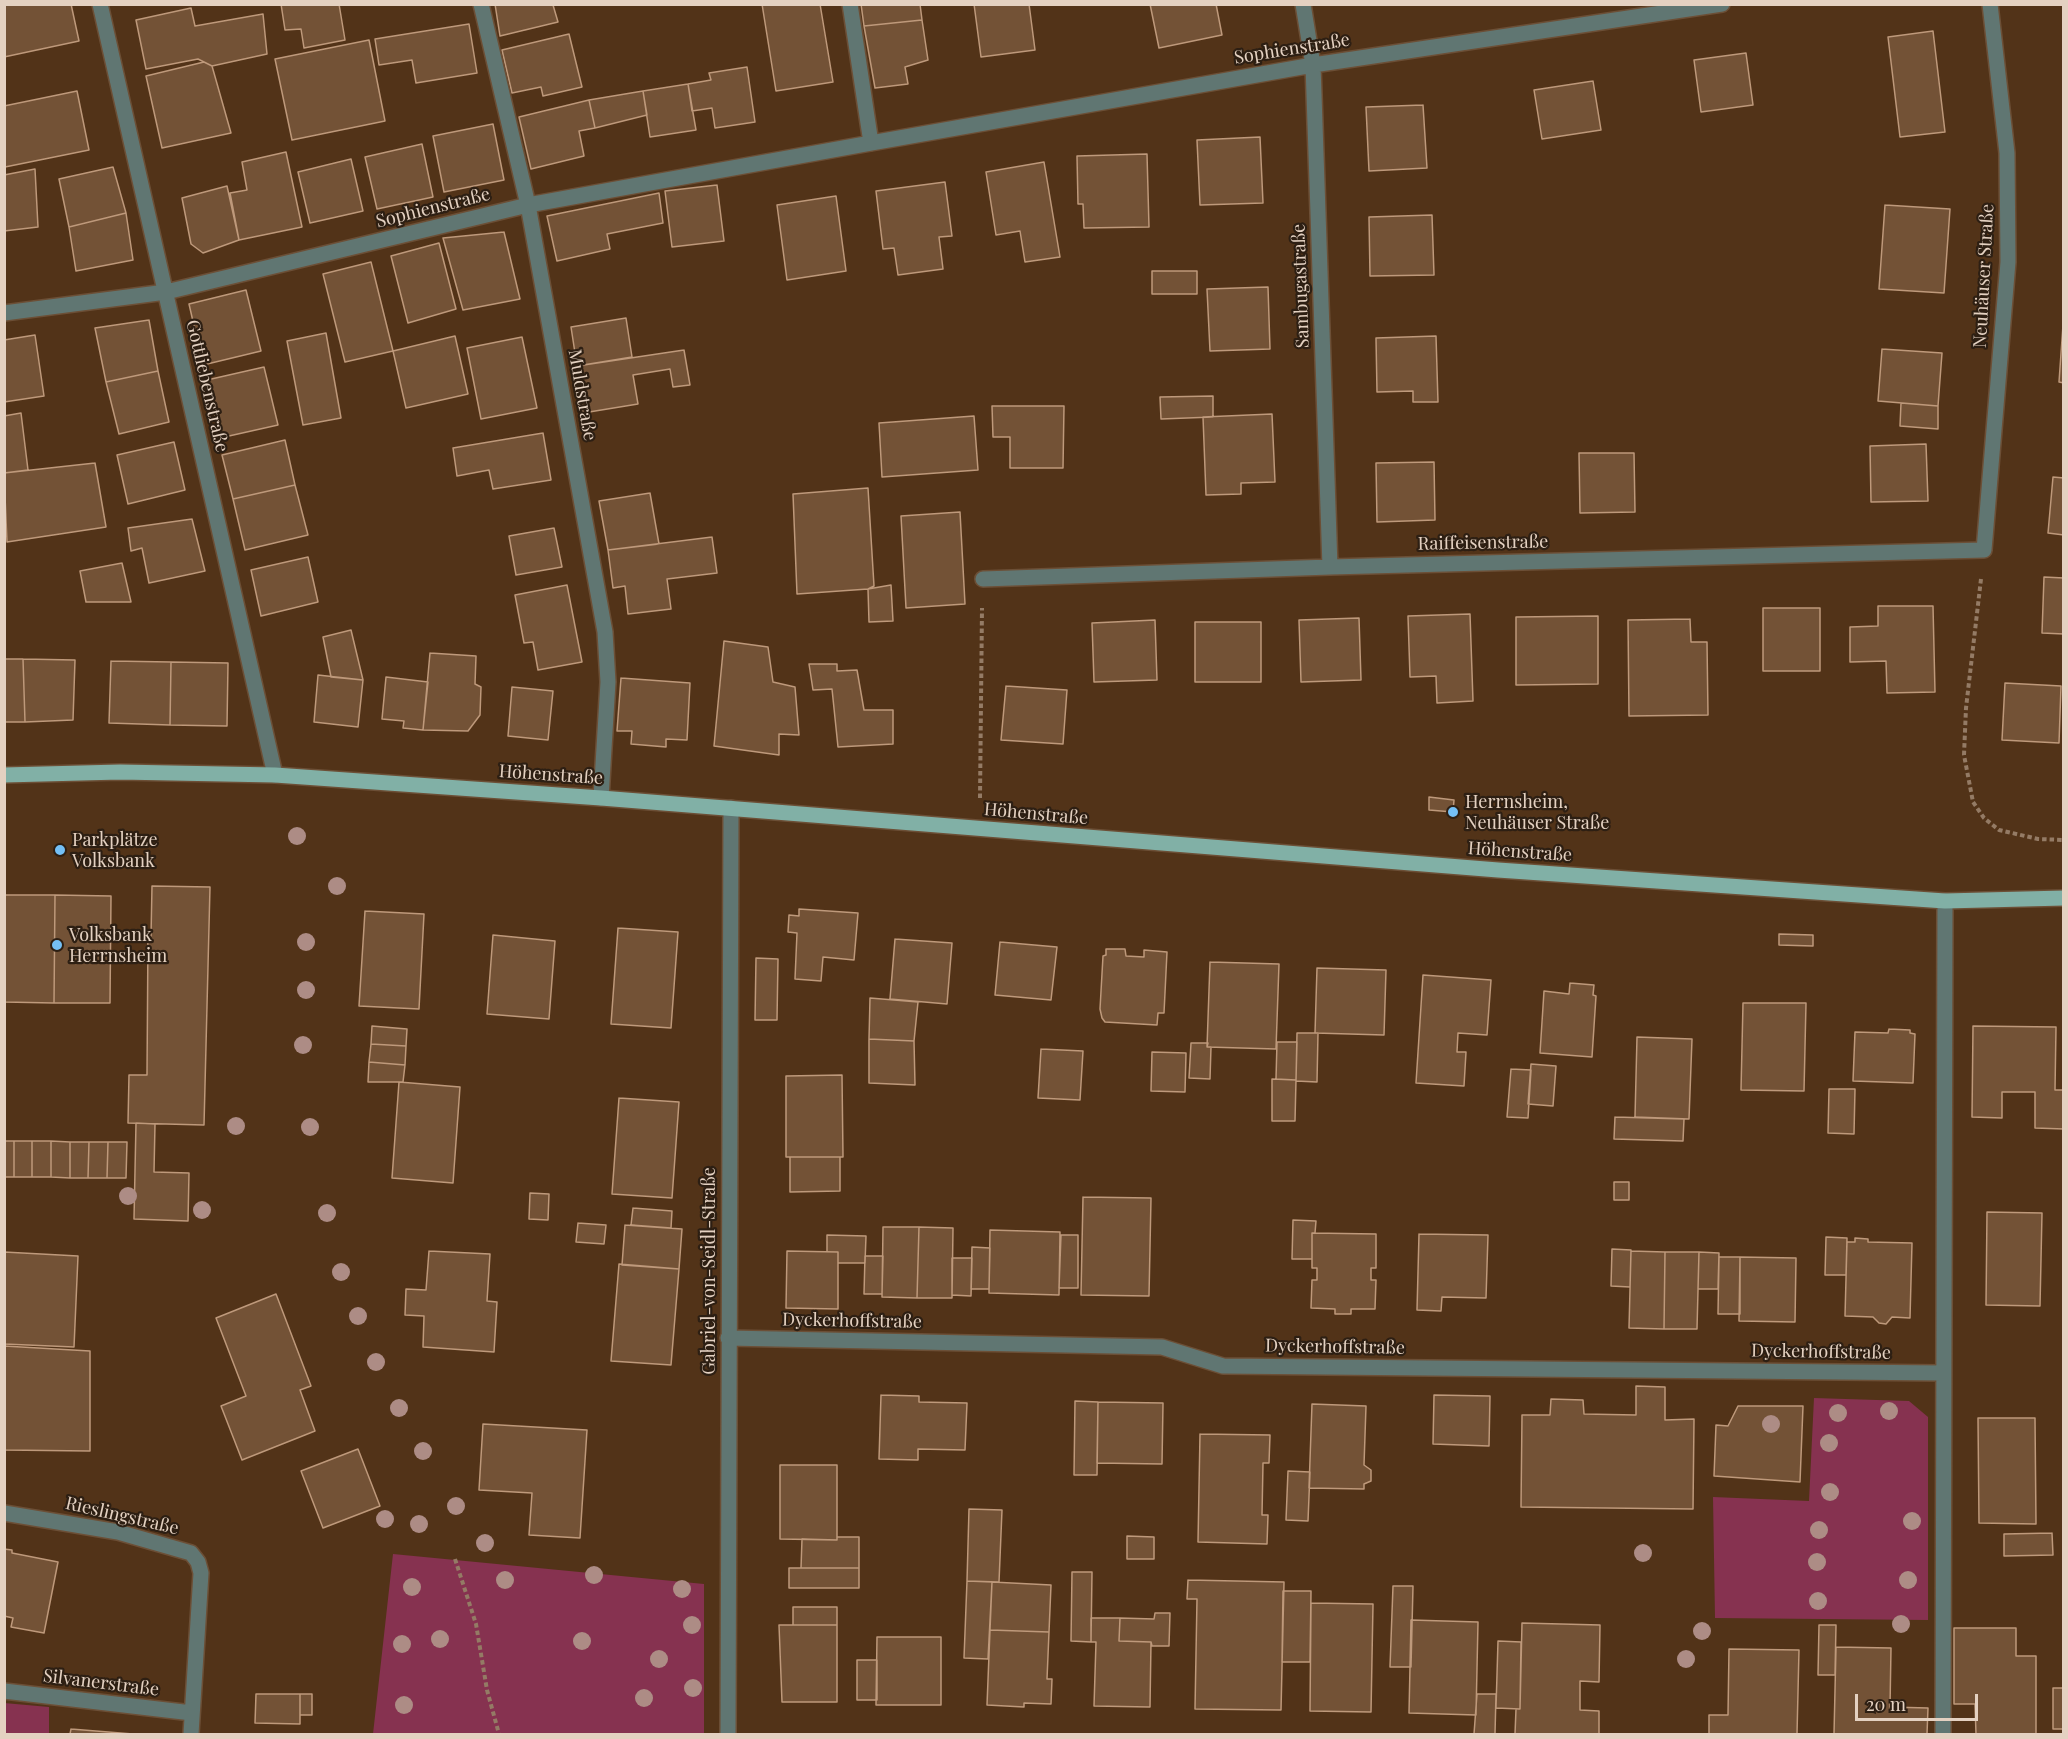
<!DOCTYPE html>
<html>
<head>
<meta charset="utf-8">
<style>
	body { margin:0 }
	#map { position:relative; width:2068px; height:1739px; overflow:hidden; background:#523318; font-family:"Playfair Display",serif }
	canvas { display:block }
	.frame { position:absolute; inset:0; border:6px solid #e4d1c1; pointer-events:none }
	.scale { position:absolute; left:1855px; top:1694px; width:123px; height:27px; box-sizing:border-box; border:3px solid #e4d1c1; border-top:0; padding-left:8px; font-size:18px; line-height:21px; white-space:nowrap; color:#e4d1c1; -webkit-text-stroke:4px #2d1f13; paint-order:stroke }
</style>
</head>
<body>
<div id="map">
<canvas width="2068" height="1739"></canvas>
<div class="frame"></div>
<div class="scale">20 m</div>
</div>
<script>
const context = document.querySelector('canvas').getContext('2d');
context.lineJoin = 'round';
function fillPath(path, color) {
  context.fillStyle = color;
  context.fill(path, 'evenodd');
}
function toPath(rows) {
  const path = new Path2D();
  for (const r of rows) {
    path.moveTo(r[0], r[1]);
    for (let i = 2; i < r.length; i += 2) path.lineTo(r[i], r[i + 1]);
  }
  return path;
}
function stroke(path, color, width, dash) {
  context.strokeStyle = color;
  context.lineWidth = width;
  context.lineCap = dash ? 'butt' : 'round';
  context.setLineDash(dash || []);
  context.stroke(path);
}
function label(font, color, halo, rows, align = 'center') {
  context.font = font + ' "Playfair Display",serif';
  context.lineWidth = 4.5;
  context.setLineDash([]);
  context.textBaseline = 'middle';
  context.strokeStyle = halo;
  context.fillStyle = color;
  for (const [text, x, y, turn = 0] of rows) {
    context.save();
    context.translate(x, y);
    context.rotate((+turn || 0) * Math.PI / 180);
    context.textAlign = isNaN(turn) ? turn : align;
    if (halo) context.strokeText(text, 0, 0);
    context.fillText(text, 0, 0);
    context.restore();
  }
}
fillPath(toPath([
	[1814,1398,1909,1401,1928,1417,1928,1620,1715,1618,1713,1497,1809,1501],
	[393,1554,704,1584,704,1734,373,1734],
	[4,1703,49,1707,49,1734,5,1734]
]), '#863250');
const building = toPath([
	[4,4,71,4,79,41,4,57,4,4],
	[281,4,339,4,345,40,304,48,301,29,285,30,281,4],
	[495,4,556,4,553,5,558,22,500,36,495,4],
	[762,4,820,4,833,82,776,91,762,4],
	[861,4,920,4,922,20,864,26,861,4],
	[974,4,1029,4,1035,50,981,57,974,4],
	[1150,4,1216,4,1222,35,1159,48,1150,4],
	[191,8,195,26,263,14,267,54,212,66,198,59,146,69,136,20,191,8],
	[922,20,928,60,905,67,908,84,875,88,864,26,922,20],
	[469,24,477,73,416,83,412,60,379,65,375,39,469,24],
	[1933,31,1945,132,1900,137,1888,37,1933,31],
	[569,34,582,87,543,96,541,87,512,93,502,50,569,34],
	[369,40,385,121,292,140,275,59,369,40],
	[1746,53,1753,105,1701,112,1694,60,1746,53],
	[204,62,212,66,231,133,162,148,146,76,204,62],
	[747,67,755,122,715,128,712,108,692,111,688,84,711,80,709,73,747,67],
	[1593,81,1601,130,1542,139,1534,90,1593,81],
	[688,84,696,130,650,137,643,91,688,84],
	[77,91,89,150,5,167,4,106,77,91],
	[643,91,647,115,595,128,589,100,643,91],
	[589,100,595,128,579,131,584,156,531,169,519,117,589,100],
	[1423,105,1427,168,1369,171,1366,107,1423,105],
	[493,124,504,180,444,192,433,136,493,124],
	[1260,137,1263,203,1200,205,1197,140,1260,137],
	[422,144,433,197,377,209,365,157,422,144],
	[286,152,302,227,239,240,230,193,247,190,242,162,286,152],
	[1147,154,1149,227,1084,228,1083,204,1078,204,1077,156,1147,154],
	[351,159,363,211,310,223,298,172,351,159],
	[1044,162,1060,257,1025,262,1020,231,996,235,986,172,1044,162],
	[113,167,126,213,69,227,59,179,113,167],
	[35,169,38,227,4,231,4,175,35,169],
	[945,182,952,236,939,237,943,269,898,275,894,248,883,249,876,191,945,182],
	[717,185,724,241,672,247,665,191,717,185],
	[227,186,239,240,203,253,191,244,182,198,227,186],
	[659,193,663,223,607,234,610,249,557,261,547,216,659,193],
	[836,196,846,271,787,280,777,205,836,196],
	[1885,205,1950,209,1944,293,1879,289,1885,205],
	[126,213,133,260,76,271,69,227,126,213],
	[1432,215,1434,275,1370,276,1369,217,1432,215],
	[504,232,520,299,463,310,443,238,504,232],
	[439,243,456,309,408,323,391,256,439,243],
	[371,262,393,351,345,362,323,274,371,262],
	[1152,271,1197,271,1197,294,1152,294,1152,271],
	[1268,287,1270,349,1210,351,1207,289,1268,287],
	[246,290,261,351,203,365,189,304,246,290],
	[626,318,632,357,577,366,571,327,626,318],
	[149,320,158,371,106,382,95,328,149,320],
	[2063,325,2064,325,2064,383,2059,382,2063,325],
	[326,333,341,418,303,425,287,341,326,333],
	[35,335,44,396,4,402,4,340,35,335],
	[455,336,468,394,406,408,393,351,455,336],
	[1436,336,1438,402,1413,402,1413,391,1377,392,1376,338,1436,336],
	[522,337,537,408,481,419,467,348,522,337],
	[1882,349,1942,353,1938,406,1878,401,1882,349],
	[684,350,690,385,673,387,670,369,633,375,638,404,583,413,577,366,684,350],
	[264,367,278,425,220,438,207,380,264,367],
	[158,371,169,422,119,434,106,382,158,371],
	[1213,396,1213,417,1161,419,1160,397,1213,396],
	[1901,403,1938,406,1938,429,1900,426,1901,403],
	[992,406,1064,406,1063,468,1010,468,1010,437,993,437,992,406],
	[21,413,28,470,4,473,4,416,21,413],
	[1272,414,1275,482,1241,483,1241,494,1206,495,1203,417,1272,414],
	[974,416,978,470,882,477,879,423,974,416],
	[543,433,551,480,493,489,489,470,457,476,453,448,543,433],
	[285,440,295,485,233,499,222,455,285,440],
	[174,442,185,490,128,504,117,455,174,442],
	[1926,444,1928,501,1871,502,1870,446,1926,444],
	[1579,453,1634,453,1635,512,1580,513,1579,453],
	[1434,462,1435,520,1377,522,1376,463,1434,462],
	[95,463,106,527,7,542,4,473,95,463],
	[2053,477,2064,478,2064,535,2048,533,2053,477],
	[295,485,308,535,245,550,233,499,295,485],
	[868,488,874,586,868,589,797,594,793,494,868,488],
	[650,493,659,544,608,550,599,501,650,493],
	[960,512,965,604,906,608,901,516,960,512],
	[192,519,205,571,149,583,142,548,131,551,128,528,192,519],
	[554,528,562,567,516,575,509,536,554,528],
	[712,537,717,573,667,579,671,609,628,614,625,586,613,588,608,550,712,537],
	[308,557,318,602,261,616,251,570,308,557],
	[122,563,131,602,86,602,80,571,122,563],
	[2044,577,2064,578,2064,634,2042,633,2044,577],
	[567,585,582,662,538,670,533,642,524,643,515,595,567,585],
	[891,585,893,621,869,622,868,589,891,585],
	[1878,606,1933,606,1935,692,1887,693,1886,661,1850,662,1850,627,1878,626,1878,606],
	[1763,608,1820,608,1820,671,1763,671,1763,608],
	[1470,614,1473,701,1437,703,1436,676,1410,677,1408,616,1470,614],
	[1598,616,1598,684,1516,685,1516,617,1598,616],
	[1359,618,1361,680,1301,682,1299,620,1359,618],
	[1690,619,1691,642,1707,642,1708,715,1629,716,1628,620,1690,619],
	[1155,620,1157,680,1094,682,1092,623,1155,620],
	[1195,622,1261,622,1261,682,1195,682,1195,622],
	[351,630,363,680,331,677,323,637,351,630],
	[724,641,768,647,773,682,795,687,799,735,779,734,779,755,714,746,724,641],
	[430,653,476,656,475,684,481,687,480,715,468,731,423,730,430,653],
	[4,659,23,659,25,722,4,722,4,659],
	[23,659,75,660,73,720,25,722,23,659],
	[111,661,171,662,170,725,109,723,111,661],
	[171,662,228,663,227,726,170,725,171,662],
	[809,664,837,664,837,671,857,670,864,710,893,710,893,744,838,747,832,689,813,690,809,664],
	[318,675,363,680,358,727,314,722,318,675],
	[386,677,428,682,423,730,403,728,404,721,382,719,386,677],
	[621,678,690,683,687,740,666,739,666,747,631,744,632,731,617,731,621,678],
	[2005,683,2061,686,2059,743,2002,740,2005,683],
	[1006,686,1067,690,1063,744,1001,740,1006,686],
	[512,687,553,691,548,740,508,736,512,687],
	[1429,797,1454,800,1453,812,1429,810,1429,797],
	[152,886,210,887,204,1125,128,1123,129,1075,147,1075,148,936,151,936,152,886],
	[4,895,55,895,54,1003,4,1002,4,895],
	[55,895,111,896,110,1003,54,1003,55,895],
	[799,909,858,913,854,960,823,957,821,981,795,979,797,933,788,932,789,915,799,916,799,909],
	[365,911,424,914,419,1009,359,1006,365,911],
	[618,928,678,932,671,1028,611,1024,618,928],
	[1779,934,1813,935,1813,946,1779,945,1779,934],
	[493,935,555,941,549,1019,487,1014,493,935],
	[895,939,952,943,947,1004,890,999,895,939],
	[1000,942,1057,947,1051,1000,995,995,1000,942],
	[1106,949,1125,949,1126,956,1144,957,1144,950,1167,952,1164,1013,1158,1013,1157,1025,1105,1022,1102,1018,1100,1009,1103,956,1106,955,1106,949],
	[756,958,778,959,777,1020,755,1020,756,958],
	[1210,962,1279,964,1276,1049,1207,1047,1210,962],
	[1317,968,1386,970,1384,1035,1315,1033,1317,968],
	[1423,975,1491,980,1487,1035,1458,1033,1457,1052,1466,1052,1464,1086,1416,1083,1423,975],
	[1570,983,1594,985,1593,995,1596,996,1592,1057,1540,1053,1544,991,1569,994,1570,983],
	[870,998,918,1002,914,1041,869,1039,870,998],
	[1743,1003,1806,1003,1804,1091,1741,1090,1743,1003],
	[372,1026,407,1029,406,1046,371,1044,372,1026],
	[1973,1026,2056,1027,2055,1090,2064,1090,2064,1129,2035,1128,2035,1092,2002,1092,2002,1118,1972,1117,1973,1026],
	[1889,1029,1910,1030,1910,1033,1915,1034,1913,1083,1853,1081,1855,1032,1888,1033,1889,1029],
	[1297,1033,1318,1033,1317,1082,1296,1081,1297,1033],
	[1637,1037,1692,1039,1689,1119,1635,1117,1637,1037],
	[869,1039,914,1041,915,1085,869,1083,869,1039],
	[1277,1042,1297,1042,1296,1080,1276,1079,1277,1042],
	[1191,1043,1208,1043,1207,1047,1211,1047,1210,1079,1189,1078,1191,1043],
	[371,1044,406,1046,405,1065,369,1062,371,1044],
	[1041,1049,1083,1051,1080,1100,1038,1098,1041,1049],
	[1152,1052,1186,1053,1185,1092,1151,1091,1152,1052],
	[369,1062,405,1065,403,1082,368,1082,369,1062],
	[1531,1064,1556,1066,1553,1106,1528,1104,1531,1064],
	[1511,1069,1531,1070,1528,1118,1507,1117,1511,1069],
	[842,1075,843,1157,786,1157,786,1076,842,1075],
	[1272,1079,1296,1080,1295,1121,1272,1121,1272,1079],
	[399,1082,460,1087,453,1183,392,1178,399,1082],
	[1829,1089,1855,1089,1854,1134,1828,1133,1829,1089],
	[619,1098,679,1102,672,1198,612,1194,619,1098],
	[1615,1117,1684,1119,1683,1141,1614,1139,1615,1117],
	[136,1123,155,1124,154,1172,189,1173,188,1221,134,1219,136,1123],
	[4,1141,14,1141,14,1177,4,1177,4,1141],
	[14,1141,32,1141,32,1177,14,1177,14,1141],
	[32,1141,51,1141,51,1177,32,1177,32,1141],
	[51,1141,70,1142,70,1178,51,1177,51,1141],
	[70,1142,89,1142,88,1178,70,1178,70,1142],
	[89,1142,108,1142,107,1178,88,1178,89,1142],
	[108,1142,127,1142,126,1178,107,1178,108,1142],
	[790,1157,840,1157,840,1191,790,1192,790,1157],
	[1614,1182,1629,1182,1629,1200,1614,1200,1614,1182],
	[530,1193,549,1194,548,1220,529,1219,530,1193],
	[1083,1197,1151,1198,1149,1296,1081,1295,1083,1197],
	[633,1208,672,1211,671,1228,631,1225,633,1208],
	[1987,1212,2042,1213,2040,1306,1986,1305,1987,1212],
	[1293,1220,1316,1221,1315,1233,1312,1233,1312,1259,1292,1259,1293,1220],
	[578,1223,606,1225,604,1244,576,1242,578,1223],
	[625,1225,682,1229,679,1269,622,1265,625,1225],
	[883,1227,919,1227,917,1298,882,1297,883,1227],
	[919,1227,953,1228,952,1298,917,1298,919,1227],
	[990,1230,1060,1232,1059,1295,989,1293,990,1230],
	[1312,1233,1376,1234,1376,1268,1371,1268,1371,1280,1376,1280,1375,1309,1351,1309,1351,1314,1335,1314,1335,1309,1311,1308,1312,1280,1317,1280,1317,1268,1312,1268,1312,1233],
	[1419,1234,1488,1235,1486,1298,1442,1297,1441,1311,1417,1310,1419,1234],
	[827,1235,866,1236,865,1263,838,1263,838,1252,827,1252,827,1235],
	[1061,1235,1078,1235,1078,1288,1059,1288,1061,1235],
	[1826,1237,1847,1238,1846,1275,1825,1275,1826,1237],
	[1855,1238,1868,1239,1868,1242,1912,1243,1910,1318,1892,1317,1886,1324,1879,1323,1873,1317,1845,1316,1847,1242,1855,1242,1855,1238],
	[972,1247,990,1248,989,1289,971,1289,972,1247],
	[1612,1249,1631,1250,1630,1287,1611,1286,1612,1249],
	[429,1251,490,1254,487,1301,497,1302,494,1352,423,1347,424,1316,405,1315,406,1289,426,1290,429,1251],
	[787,1251,838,1252,838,1309,786,1308,787,1251],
	[1631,1251,1665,1252,1664,1329,1629,1328,1631,1251],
	[4,1252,78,1256,74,1347,4,1344,4,1252],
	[1665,1252,1699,1252,1697,1329,1664,1329,1665,1252],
	[1699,1252,1719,1253,1718,1289,1698,1289,1699,1252],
	[865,1256,883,1256,882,1294,864,1294,865,1256],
	[1719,1257,1740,1257,1740,1314,1718,1314,1719,1257],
	[1740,1257,1796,1258,1795,1322,1739,1321,1740,1257],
	[952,1258,972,1258,971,1296,952,1295,952,1258],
	[619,1264,679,1269,671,1365,611,1361,619,1264],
	[276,1294,311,1386,300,1390,315,1431,242,1460,221,1406,246,1396,216,1318,276,1294],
	[4,1346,90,1351,90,1451,4,1450,4,1346],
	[1636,1386,1665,1387,1665,1420,1694,1419,1693,1509,1521,1507,1522,1415,1550,1415,1551,1399,1583,1400,1584,1414,1636,1415,1636,1386],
	[881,1395,919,1396,919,1402,967,1403,965,1450,918,1449,918,1460,879,1459,881,1395],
	[1434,1395,1490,1396,1489,1446,1433,1444,1434,1395],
	[1075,1401,1098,1402,1097,1475,1074,1475,1075,1401],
	[1098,1402,1163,1403,1162,1464,1097,1463,1098,1402],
	[1312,1404,1366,1406,1364,1465,1371,1470,1371,1481,1364,1484,1364,1489,1309,1488,1312,1404],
	[1738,1406,1803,1406,1800,1482,1714,1476,1716,1425,1728,1426,1738,1406],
	[1978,1418,2035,1418,2036,1524,1979,1523,1978,1418],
	[483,1424,587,1430,580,1538,529,1535,532,1493,479,1490,483,1424],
	[1200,1434,1270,1435,1269,1463,1263,1463,1262,1515,1268,1515,1267,1544,1198,1542,1200,1434],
	[358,1449,380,1506,323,1528,301,1471,358,1449],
	[780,1465,837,1465,837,1540,780,1539,780,1465],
	[1288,1471,1310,1472,1308,1521,1286,1520,1288,1471],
	[969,1509,1002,1510,999,1582,967,1581,969,1509],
	[2052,1533,2053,1555,2004,1556,2004,1534,2052,1533],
	[1127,1536,1154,1537,1154,1559,1127,1559,1127,1536],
	[837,1537,859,1537,859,1568,801,1568,802,1539,837,1540,837,1537],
	[4,1549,12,1550,12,1553,58,1562,44,1633,11,1627,13,1618,4,1616,4,1549],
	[789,1568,859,1568,859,1588,789,1588,789,1568],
	[1072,1572,1092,1572,1091,1642,1071,1641,1072,1572],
	[1188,1580,1284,1582,1281,1710,1195,1709,1197,1599,1187,1599,1188,1580],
	[967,1581,992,1582,988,1659,964,1658,967,1581],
	[992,1582,1051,1585,1049,1632,990,1630,992,1582],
	[1393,1586,1413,1586,1411,1667,1390,1667,1393,1586],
	[1283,1591,1311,1591,1310,1662,1282,1662,1283,1591],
	[1311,1603,1373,1604,1371,1712,1310,1711,1311,1603],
	[793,1607,837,1607,837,1625,793,1625,793,1607],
	[1155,1613,1170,1613,1169,1646,1152,1646,1151,1642,1119,1641,1120,1618,1154,1619,1155,1613],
	[1091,1618,1120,1618,1119,1641,1151,1642,1150,1707,1094,1706,1096,1642,1091,1642,1091,1618],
	[1411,1620,1478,1622,1476,1715,1409,1713,1411,1620],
	[1522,1623,1600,1625,1599,1682,1580,1681,1580,1710,1599,1711,1599,1734,1515,1734,1516,1709,1520,1709,1522,1623],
	[779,1625,837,1625,837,1702,782,1702,779,1625],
	[1819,1625,1836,1625,1835,1675,1818,1675,1819,1625],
	[1954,1628,2016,1628,2016,1656,2036,1656,2036,1734,1976,1734,1975,1704,1954,1704,1954,1628],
	[990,1630,1049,1632,1047,1679,1052,1679,1051,1704,1024,1703,1024,1707,987,1705,990,1630],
	[877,1637,941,1637,941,1705,876,1705,877,1637],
	[1498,1641,1521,1642,1520,1709,1496,1708,1498,1641],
	[1836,1647,1891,1648,1890,1707,1928,1708,1927,1734,1834,1734,1836,1647],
	[1729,1649,1799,1650,1797,1734,1709,1734,1709,1715,1728,1715,1729,1649],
	[857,1660,877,1660,877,1700,857,1700,857,1660],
	[2053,1688,2064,1688,2064,1729,2053,1729,2053,1688],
	[256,1694,300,1694,300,1724,255,1723,256,1694],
	[300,1694,312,1694,312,1715,300,1715,300,1694],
	[1477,1694,1496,1694,1495,1734,1474,1734,1477,1694],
	[71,1729,133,1734,70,1734,71,1729]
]);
fillPath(building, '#735236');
stroke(building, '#be997b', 1.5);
const minor = toPath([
	[100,4,275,775],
	[481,4,528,205,605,632,608,682,601,798],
	[850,4,871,143],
	[1303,4,1313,65,1330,567],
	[4,313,166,292,528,205,871,143,1313,65,1722,4],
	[983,579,1330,567,1984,550,2008,262,2007,153,1990,4],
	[728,1338,1162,1347,1223,1366,1943,1373],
	[4,1513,118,1532,191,1553,198,1562,201,1573,191,1734],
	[4,1691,192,1713],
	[728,1734,731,808],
	[1943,1734,1945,901]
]);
const major = toPath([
	[4,775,120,772,275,775,601,798,1498,870,1945,901,2064,898]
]);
stroke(minor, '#6c4f36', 18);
stroke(major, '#6c4f36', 18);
stroke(toPath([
	[1981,579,1966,708,1964,755,1973,802,1984,818,1999,830,2038,839,2064,840],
	[980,798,982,608],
	[455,1559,476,1624,487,1690,499,1734]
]), '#947b65', 4, [4.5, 3]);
stroke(minor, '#607672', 15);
stroke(major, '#81b0a6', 15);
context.fillStyle = '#ad8c85';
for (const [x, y] of [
	[297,836],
	[337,886],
	[306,942],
	[306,990],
	[303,1045],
	[236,1126],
	[310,1127],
	[128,1196],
	[202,1210],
	[327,1213],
	[341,1272],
	[358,1316],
	[376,1362],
	[399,1408],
	[1889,1411],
	[1838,1413],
	[1771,1424],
	[1829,1443],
	[423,1451],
	[1830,1492],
	[456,1506],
	[385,1519],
	[1912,1521],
	[419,1524],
	[1819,1530],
	[485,1543],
	[1643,1553],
	[1817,1562],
	[594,1575],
	[505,1580],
	[1908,1580],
	[412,1587],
	[682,1589],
	[1818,1601],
	[1901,1624],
	[692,1625],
	[1702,1631],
	[440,1639],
	[582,1641],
	[402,1644],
	[659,1659],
	[1686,1659],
	[693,1688],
	[644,1698],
	[404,1705]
]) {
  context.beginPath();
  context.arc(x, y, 9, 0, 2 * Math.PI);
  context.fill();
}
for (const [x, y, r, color] of [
	[1453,812,6,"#74c0f6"],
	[60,850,6,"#74c0f6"],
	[57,945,6,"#74c0f6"]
]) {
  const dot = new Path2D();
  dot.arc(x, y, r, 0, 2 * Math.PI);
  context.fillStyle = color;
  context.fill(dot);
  stroke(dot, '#2d1f13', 2);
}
label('18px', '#e4d1c1', '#2d1f13', [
	["Sophienstraße",1292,49,-9],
	["Sophienstraße",433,208,-14],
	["Neuhäuser Straße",1984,276,-87],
	["Sambugastraße",1301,286,-92],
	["Gottliebenstraße",207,386,77],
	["Muldstraße",582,395,80],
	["Raiffeisenstraße",1483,543,-1],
	["Höhenstraße",551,775,4],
	["Höhenstraße",1036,814,5],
	["Höhenstraße",1520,852,4],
	["Gabriel-von-Seidl-Straße",709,1271,-90],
	["Dyckerhoffstraße",852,1321,1],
	["Dyckerhoffstraße",1335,1347,1],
	["Dyckerhoffstraße",1821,1352,1],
	["Rieslingstraße",122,1516,13],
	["Silvanerstraße",101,1683,7]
]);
label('18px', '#e4d1c1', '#2d1f13', [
	["Herrnsheim,",1465,802],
	["Neuhäuser Straße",1465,823],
	["Parkplätze",72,840],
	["Volksbank",72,861],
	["Volksbank",69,935],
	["Herrnsheim",69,956]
], 'left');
</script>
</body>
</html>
